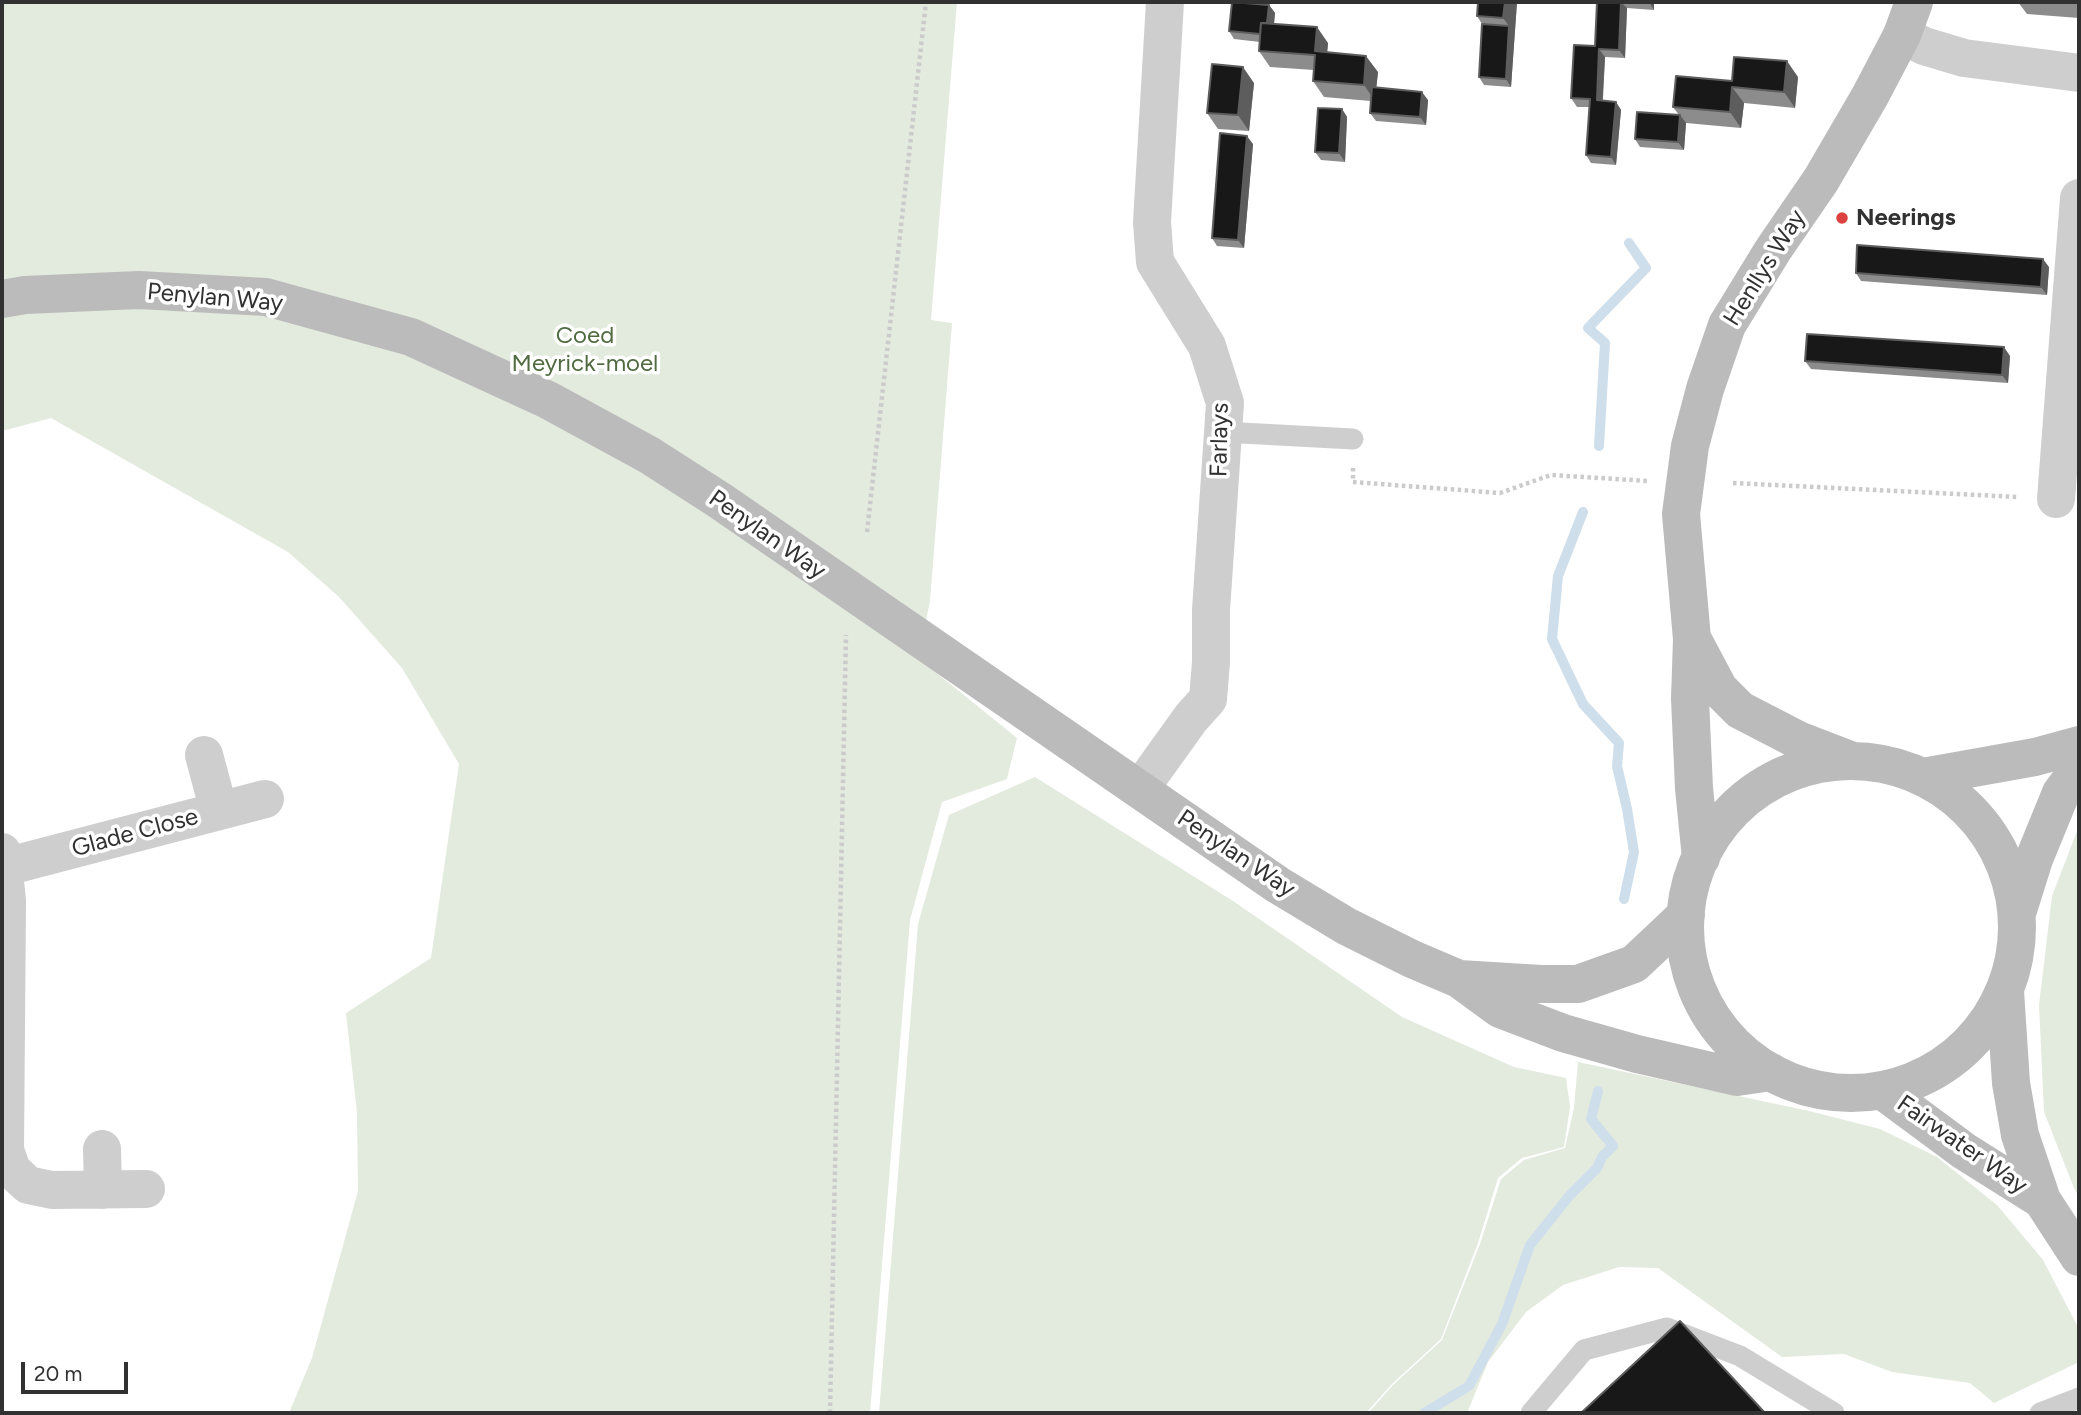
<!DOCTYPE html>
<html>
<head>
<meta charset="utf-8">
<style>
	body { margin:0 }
	#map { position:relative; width:2081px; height:1415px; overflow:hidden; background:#fff; font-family:Figtree,sans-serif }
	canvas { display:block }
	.frame { position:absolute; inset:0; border:4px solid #313131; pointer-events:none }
	.scale { position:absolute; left:21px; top:1362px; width:107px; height:32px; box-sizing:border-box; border:4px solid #313131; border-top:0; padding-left:9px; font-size:21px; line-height:24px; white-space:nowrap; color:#313131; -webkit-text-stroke:5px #fff; paint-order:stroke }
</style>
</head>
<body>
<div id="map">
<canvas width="2081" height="1415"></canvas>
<div class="frame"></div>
<div class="scale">20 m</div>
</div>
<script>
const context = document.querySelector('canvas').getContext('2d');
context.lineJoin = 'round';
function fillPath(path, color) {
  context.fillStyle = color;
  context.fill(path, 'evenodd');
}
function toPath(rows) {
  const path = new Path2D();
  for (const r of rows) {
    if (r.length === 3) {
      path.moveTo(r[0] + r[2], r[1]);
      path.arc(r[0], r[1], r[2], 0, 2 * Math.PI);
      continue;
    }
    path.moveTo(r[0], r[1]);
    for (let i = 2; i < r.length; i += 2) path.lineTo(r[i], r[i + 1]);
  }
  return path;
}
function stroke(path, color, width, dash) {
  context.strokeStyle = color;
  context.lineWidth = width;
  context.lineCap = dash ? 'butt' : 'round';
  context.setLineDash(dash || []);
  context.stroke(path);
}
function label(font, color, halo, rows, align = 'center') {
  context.font = font + ' Figtree,sans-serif';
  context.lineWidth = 7;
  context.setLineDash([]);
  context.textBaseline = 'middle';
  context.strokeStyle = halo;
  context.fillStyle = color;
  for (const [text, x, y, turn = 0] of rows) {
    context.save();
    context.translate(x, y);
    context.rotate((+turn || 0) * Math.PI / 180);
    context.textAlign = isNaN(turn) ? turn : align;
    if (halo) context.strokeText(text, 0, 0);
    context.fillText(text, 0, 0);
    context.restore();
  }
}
fillPath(toPath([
	[2,2,957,2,931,320,952,323,930,601,918,658,1017,738,1007,779,942,802,910,920,870,1413,289,1413,312,1358,358,1191,357,1113,346,1013,431,958,459,764,402,668,339,597,288,552,51,418,2,431],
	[1035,777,1233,901,1402,1017,1514,1067,1566,1078,1570,1107,1564,1147,1522,1158,1498,1178,1478,1243,1441,1339,1392,1384,1366,1413,879,1413,918,924,949,815],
	[2079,826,2079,1197,2074,1188,2044,1112,2039,1005,2052,896],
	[1578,1062,1809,1111,1880,1129,1937,1157,1997,1205,2043,1260,2079,1329,2079,1362,1994,1403,1970,1383,1892,1372,1844,1354,1782,1357,1658,1268,1619,1267,1563,1285,1526,1312,1488,1362,1467,1413,1368,1413,1393,1385,1442,1340,1480,1244,1501,1179,1524,1160,1565,1148,1574,1108]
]), '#e3eade');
stroke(toPath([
	[1599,446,1605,343,1588,328,1646,268,1629,243],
	[1583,512,1558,576,1552,639,1583,704,1619,743,1617,766,1627,809,1634,852,1624,899],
	[1424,1413,1469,1386,1502,1324,1530,1245,1570,1195,1597,1168,1602,1157,1613,1146,1591,1119,1598,1091]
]), '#cedeeb', 10);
stroke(toPath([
	[1353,468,1353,482,1500,493,1551,475,1648,481],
	[1733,483,2018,497],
	[867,532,926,2],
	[830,1413,846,635]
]), '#cbcbcb', 4.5, [3.5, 3.5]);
stroke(toPath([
	[1223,432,1353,439],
	[1531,1413,1584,1350,1667,1328,1740,1356,1834,1413],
	[2040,1413,2079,1398]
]), '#cecece', 21);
stroke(toPath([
	[1902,35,1924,46,1964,58,2079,73],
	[2056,499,2079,198],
	[204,755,219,811],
	[1140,789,1191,718,1208,699,1211,662,1211,610,1225,403,1207,346,1155,262,1152,222,1165,2],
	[2,852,7,901,5,1150,12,1170,28,1185,52,1190,146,1189],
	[5,867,265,799],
	[102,1149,103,1190]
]), '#cecece', 38);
stroke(toPath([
	[2,299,25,295,139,290,266,297,411,337,548,400,649,455,719,500,1278,885,1346,926,1412,959,1459,979,1500,1009,1563,1033,1637,1054,1737,1077,1771,1072],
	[1693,640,1719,689,1740,710,1798,740,1850,760],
	[1851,927,166],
	[1923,777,2035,757,2079,745],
	[1701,858,1694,788,1690,699,1692,639,1681,514,1690,446,1705,389,1727,325,1773,250,1821,180,1870,96,1902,35,1914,2],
	[2018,910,2034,859,2061,793,2079,769],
	[1459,979,1541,984,1578,984,1634,964,1686,915],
	[2005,991,2011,1083,2020,1135,2042,1200,2079,1257],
	[1883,1091,1964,1151,2042,1200]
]), '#bbb', 38);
fillPath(toPath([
	[1517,2,1511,87,1484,85,1479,77,1482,24,1477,16],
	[1597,2,1654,2,1654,10,1627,8,1625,58,1605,57,1603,100,1616,102,1621,110,1616,165,1591,163,1586,155,1589,107,1577,107,1571,98,1595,46],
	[2018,2,2079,2,2079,18,2027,14],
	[1269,5,1275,13,1274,24,1328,43,1327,52,1378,72,1376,88,1428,100,1426,125,1376,121,1370,113,1371,101,1324,97,1313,81,1314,70,1270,67,1259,51,1260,42,1234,39,1229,31],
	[1798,77,1795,108,1744,103,1741,128,1686,123,1684,150,1640,147,1635,139,1679,115,1673,107,1732,81],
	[1254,83,1249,131,1218,129,1207,113],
	[1342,109,1347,117,1345,162,1321,160,1315,152],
	[1253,144,1244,248,1217,246,1212,238],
	[2049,267,2047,295,1861,281,1856,273],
	[2010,356,2008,383,1811,369,1805,361]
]), '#8c8c8c');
fillPath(toPath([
	[1505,2,1517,2,1511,87,1506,79,1509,26,1503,18],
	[1621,2,1627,8,1625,58,1619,50],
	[1649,2,1654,2,1654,10],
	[1269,5,1275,13,1272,43,1266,35],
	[1317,27,1328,43,1326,67,1315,51],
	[1599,49,1605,57,1602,108,1597,100],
	[1366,56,1378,72,1375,101,1364,85],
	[1787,61,1798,77,1795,108,1784,92],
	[1243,67,1254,83,1249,131,1238,115],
	[1732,87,1744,103,1741,128,1730,112],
	[1422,92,1428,100,1426,125,1420,117],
	[1616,102,1621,110,1616,165,1611,157],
	[1342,109,1347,117,1345,162,1339,153],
	[1680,115,1686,123,1684,150,1678,142],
	[1247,136,1253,144,1244,248,1238,240],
	[2043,259,2049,267,2047,295,2041,287],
	[2004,347,2010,356,2008,383,2002,375]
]), '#5d5d5d');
const building = toPath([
	[1232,2,1269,5,1267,23,1261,23,1260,34,1229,31,1232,2],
	[1478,2,1505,2,1503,18,1477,16,1478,2],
	[1597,2,1621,2,1619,50,1599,49,1597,100,1616,102,1611,157,1586,155,1590,99,1571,98,1574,45,1595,46,1597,2],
	[1261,23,1317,27,1315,51,1366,56,1364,85,1313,81,1315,55,1259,51,1261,23],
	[1482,24,1509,26,1506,79,1479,77,1482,24],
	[1734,57,1787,61,1784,92,1732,87,1730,112,1673,107,1676,76,1732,81,1734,57],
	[1212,64,1243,67,1238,115,1207,113,1212,64],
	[1372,87,1422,92,1420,117,1370,113,1372,87],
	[1318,108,1342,109,1339,153,1315,152,1318,108],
	[1637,112,1680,115,1678,142,1635,139,1637,112],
	[1220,133,1247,136,1238,240,1212,238,1220,133],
	[1857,245,2043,259,2041,287,1856,273,1857,245],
	[1807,334,2004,347,2002,375,1805,361,1807,334],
	[1680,1321,1765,1413,1581,1413,1680,1321]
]);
fillPath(building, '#181818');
stroke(building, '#5d5d5d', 2);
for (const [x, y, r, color] of [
	[1842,218,7,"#dc403f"]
]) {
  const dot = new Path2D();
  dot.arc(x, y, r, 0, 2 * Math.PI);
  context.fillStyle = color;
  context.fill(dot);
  stroke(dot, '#fff', 2.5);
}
label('bold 24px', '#313131', '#fff', [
	["Neerings",1856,218]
], 'left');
label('24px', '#313131', '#fff', [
	["Henllys Way",1765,268,-58],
	["Penylan Way",215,298,5],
	["Farlays",1220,440,-89],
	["Penylan Way",767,535,35],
	["Glade Close",135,833,-15],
	["Penylan Way",1236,854,34],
	["Fairwater Way",1962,1145,35]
]);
label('24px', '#516b40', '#fff', [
	["Coed",585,336],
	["Meyrick-moel",585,364]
]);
</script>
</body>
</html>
